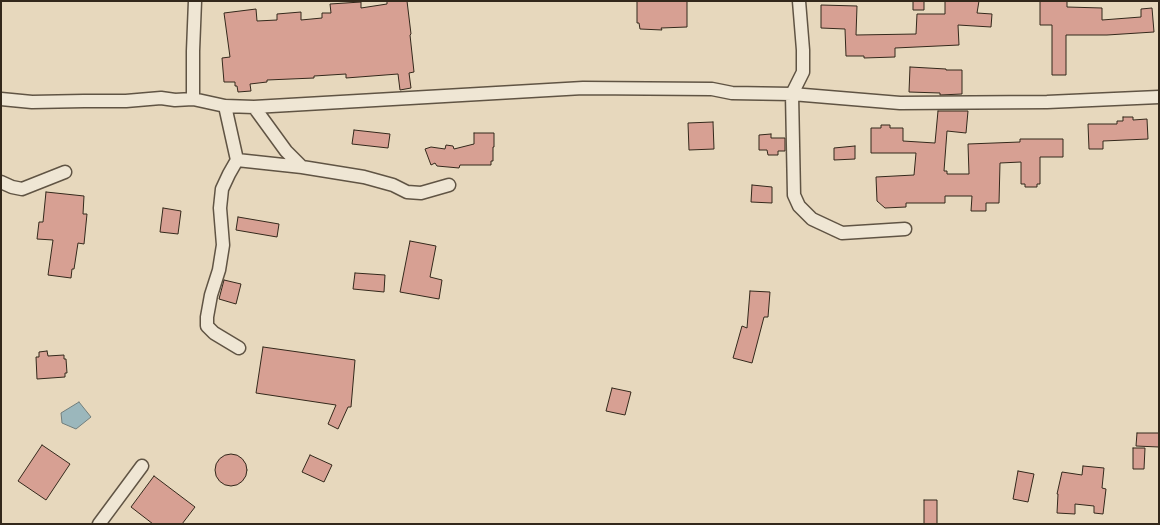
<!DOCTYPE html>
<html>
<head>
<meta charset="utf-8">
<style>
	body { margin:0 }
	#map { position:relative; width:1160px; height:525px; overflow:hidden; background:#e7d8bd; font-family:"IM FELL DW Pica",serif }
	canvas { display:block }
	.frame { position:absolute; inset:0; border:2px solid #33281b; pointer-events:none }
</style>
</head>
<body>
<div id="map">
<canvas width="1160" height="525"></canvas>
<div class="frame"></div>
</div>
<script>
const context = document.querySelector('canvas').getContext('2d');
context.lineJoin = 'round';
function fillPath(path, color) {
  context.fillStyle = color;
  context.fill(path, 'evenodd');
}
function toPath(rows) {
  const path = new Path2D();
  for (const r of rows) {
    if (r.length === 3) {
      path.moveTo(r[0] + r[2], r[1]);
      path.arc(r[0], r[1], r[2], 0, 2 * Math.PI);
      continue;
    }
    path.moveTo(r[0], r[1]);
    for (let i = 2; i < r.length; i += 2) path.lineTo(r[i], r[i + 1]);
  }
  return path;
}
function stroke(path, color, width, dash) {
  context.strokeStyle = color;
  context.lineWidth = width;
  context.lineCap = dash ? 'butt' : 'round';
  context.setLineDash(dash || []);
  context.stroke(path);
}
const water = toPath([
	[79,402,91,417,76,429,62,423,61,413,79,402]
]);
fillPath(water, '#9bb7bc');
stroke(water, '#717e7c', 1);
const building = toPath([
	[387,1,407,1,411,34,410,35,414,72,409,73,411,88,400,90,398,74,346,78,346,74,314,76,314,78,267,80,267,82,250,84,251,91,238,92,237,86,235,86,235,82,224,82,222,58,230,57,224,13,256,9,257,21,277,20,277,14,301,12,301,20,322,18,322,13,331,13,330,4,361,2,361,8,387,4,387,1],
	[637,1,687,1,687,27,661,28,662,30,640,29,639,23,637,23,637,1],
	[913,1,924,1,924,10,913,10,913,1],
	[945,1,979,1,977,13,992,14,991,27,958,25,959,45,895,48,895,57,864,58,864,56,846,56,845,29,821,28,821,5,857,6,856,35,916,34,917,14,945,14,945,1],
	[1040,1,1067,1,1067,7,1102,8,1102,20,1141,17,1141,9,1152,8,1154,32,1107,35,1066,35,1066,75,1052,75,1052,25,1040,25,1040,1],
	[910,67,946,69,946,70,962,70,962,94,940,95,940,93,909,92,910,67],
	[938,111,968,111,966,133,947,131,944,171,947,171,947,174,969,174,968,144,1020,142,1020,139,1063,139,1063,157,1040,157,1040,184,1037,184,1037,187,1025,187,1025,184,1021,184,1021,162,1000,163,999,203,986,203,986,211,971,211,972,196,945,196,945,203,906,203,906,207,885,208,877,201,876,177,914,175,916,153,871,153,871,128,881,128,881,125,890,125,890,128,903,128,903,141,935,143,938,111],
	[1123,117,1133,117,1133,120,1147,119,1148,139,1103,141,1103,149,1089,149,1088,124,1117,124,1117,121,1123,121,1123,117],
	[713,122,714,149,689,150,688,123,713,122],
	[354,130,390,134,388,148,352,144,354,130],
	[474,133,494,133,494,147,493,147,493,161,491,161,491,165,460,165,459,168,437,166,435,163,431,165,425,149,431,147,445,149,446,145,453,146,454,149,474,144,474,133],
	[771,134,771,138,785,138,785,151,778,151,778,155,768,155,767,150,759,150,759,135,771,134],
	[855,146,855,159,834,160,834,148,855,146],
	[752,185,772,187,772,203,751,202,752,185],
	[46,192,84,196,83,214,87,214,84,244,78,243,74,269,72,269,71,278,48,275,53,240,37,239,39,222,43,222,46,192],
	[163,208,181,211,178,234,160,232,163,208],
	[238,217,279,224,277,237,236,230,238,217],
	[410,241,436,246,430,277,442,280,439,299,400,292,410,241],
	[355,273,385,275,384,292,353,289,355,273],
	[224,280,241,284,236,304,219,299,224,280],
	[750,291,770,292,768,317,764,317,752,363,733,358,742,326,747,328,750,291],
	[263,347,355,360,351,407,348,407,338,429,328,424,336,405,256,393,263,347],
	[47,351,48,356,64,355,64,359,66,359,67,373,65,373,65,377,37,379,36,357,39,357,39,352,47,351],
	[612,388,631,392,625,415,606,411,612,388],
	[1137,433,1159,433,1159,447,1136,446,1137,433],
	[42,445,70,464,46,500,18,481,42,445],
	[1133,448,1145,448,1144,469,1133,469,1133,448],
	[231,470,16],
	[310,455,332,465,324,482,302,472,310,455],
	[1083,466,1104,468,1102,488,1106,489,1103,514,1094,513,1094,506,1075,504,1075,514,1057,513,1058,494,1057,494,1062,472,1082,475,1083,466],
	[1018,471,1034,474,1028,502,1013,499,1018,471],
	[154,476,195,507,182,524,153,524,131,507,154,476],
	[924,500,937,500,937,524,924,524,924,500]
]);
fillPath(building, '#d7a093');
stroke(building, '#33281b', 1);
const street = toPath([
	[195,1,193,51,193,99,225,106,254,107,583,88,712,89,732,93,792,94,900,103,1047,102,1159,97],
	[799,1,803,50,803,72,792,94,794,195,799,206,812,219,842,233,905,229],
	[1,99,32,102,84,101,126,101,161,98,175,100,193,99],
	[225,106,237,160,302,167,364,177,393,185,407,192,421,193,449,185],
	[254,107,286,151,302,167],
	[237,160,229,174,222,189,220,208,223,245,219,270,211,295,207,317,207,326,214,333,239,348],
	[1,182,12,187,22,189,65,172],
	[99,524,142,466]
]);
stroke(street, '#605444', 15);
stroke(street, '#efe6d4', 12);
</script>
</body>
</html>
